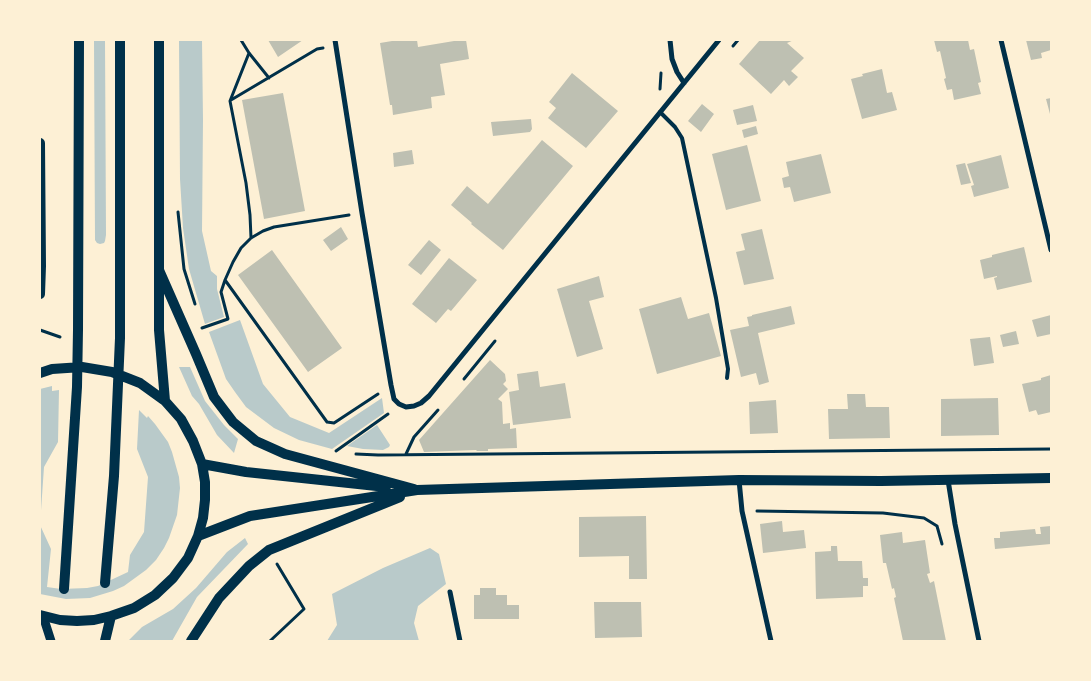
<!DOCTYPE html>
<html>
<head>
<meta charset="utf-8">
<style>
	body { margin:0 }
	#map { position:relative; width:1091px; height:681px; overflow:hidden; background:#fdf0d5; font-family:Mulish,sans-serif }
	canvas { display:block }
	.frame { position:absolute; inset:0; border:41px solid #fdf0d5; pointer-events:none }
</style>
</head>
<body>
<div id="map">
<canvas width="1091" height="681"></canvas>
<div class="frame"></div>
</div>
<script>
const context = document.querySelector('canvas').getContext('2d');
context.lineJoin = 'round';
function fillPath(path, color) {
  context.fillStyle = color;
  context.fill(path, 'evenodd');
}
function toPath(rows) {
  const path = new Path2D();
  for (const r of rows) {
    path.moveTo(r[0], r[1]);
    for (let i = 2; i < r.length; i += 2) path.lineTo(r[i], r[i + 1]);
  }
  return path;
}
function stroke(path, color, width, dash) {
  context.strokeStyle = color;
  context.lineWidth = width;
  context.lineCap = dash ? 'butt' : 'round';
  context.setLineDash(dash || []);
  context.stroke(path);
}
fillPath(toPath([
	[94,40,105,40,106,235,105,241,104,243,100,244,97,243,95,240],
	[179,40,202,40,203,120,202,231,211,271,217,276,217,289,224,317,205,324,189,269,183,228,180,179],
	[240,320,263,384,290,417,329,433,382,398,384,413,332,449,299,440,274,428,246,407,235,392,226,379,209,332],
	[179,367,190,367,205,401,224,425,238,439,234,453,217,435,199,404,192,396],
	[52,386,52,391,59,390,58,442,44,467,40,525,51,549,47,587,61,589,87,588,98,586,128,572,130,555,144,532,148,477,137,449,139,410,147,418,148,416,155,424,168,442,172,452,179,477,180,488,177,515,169,538,164,548,156,560,146,570,124,586,113,591,90,598,66,599,40,594,40,389],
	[377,425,390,445,389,447,383,450,363,449,347,446],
	[245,538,248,544,197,597,172,641,128,641,142,627,173,609,196,588,227,552],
	[430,548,439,554,446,584,418,606,414,623,419,641,327,641,337,625,332,594,383,568]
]), '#b9caca');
fillPath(toPath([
	[268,40,303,40,278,57],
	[398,40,417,40,418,47,460,40,466,40,469,59,440,64,445,95,431,97,432,108,393,115,392,105,390,105,380,43],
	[760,40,794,40,787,43,804,58,791,71,798,77,789,86,784,80,771,94,739,64],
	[934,40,968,40,970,50,974,49,981,82,978,83,981,94,954,100,952,89,947,90,944,79,946,78,940,51,937,52],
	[1026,40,1051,40,1051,50,1041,53,1042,58,1031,60],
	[882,69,887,93,892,92,897,110,862,119,851,79,863,76,862,74],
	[572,73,618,111,586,148,548,118,556,108,549,102],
	[283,93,305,211,264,219,242,100],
	[1051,98,1051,114,1050,114,1046,99],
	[702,104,714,114,701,132,688,121],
	[753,105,757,121,737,125,733,110],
	[531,119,532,129,530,132,493,136,491,122],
	[756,126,758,134,744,138,742,130],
	[542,140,573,166,503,250,471,224,472,223,451,205,467,186,488,204],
	[747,145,761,201,726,210,712,154],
	[412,150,414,164,394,167,393,153],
	[821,154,831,193,794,202,790,187,784,188,782,178,789,176,786,162],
	[1001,155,1009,188,974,197,971,186,974,185,967,164],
	[965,163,971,183,961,185,956,165],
	[341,227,348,239,331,251,323,240],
	[762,229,774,279,744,285,736,252,745,250,741,234],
	[429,240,441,250,421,275,408,265],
	[1024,247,1032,282,997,290,994,278,997,277,997,276,984,279,980,260,992,257,992,255],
	[272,250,342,348,308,372,238,275],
	[449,258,477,280,451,311,448,309,436,323,412,304],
	[599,276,604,297,589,301,603,349,577,357,557,289],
	[681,297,688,319,709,313,721,356,657,374,639,309],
	[791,306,795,324,758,333,769,382,759,385,756,373,741,377,730,330,749,326,747,317,752,316,752,315],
	[1051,315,1051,334,1037,337,1032,320],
	[1016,331,1019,344,1003,347,1000,335],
	[990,337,994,363,974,366,970,339],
	[490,360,505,374,506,381,503,384,508,389,498,399,502,402,503,424,510,423,510,429,516,428,517,448,488,449,488,451,477,451,476,450,424,452,419,440],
	[538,371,540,387,565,383,571,418,513,425,509,392,519,390,517,374],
	[1051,375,1051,412,1038,415,1036,410,1029,412,1022,384,1041,380,1041,378],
	[847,394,865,394,866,407,889,407,890,438,829,439,828,409,848,409],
	[998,398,999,435,941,436,941,399],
	[776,400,778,433,750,434,749,402],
	[646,516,647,579,629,579,629,556,579,557,579,517],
	[782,521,783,532,804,530,806,548,763,553,760,524],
	[1051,526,1051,544,995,549,994,538,1000,538,1000,532,1035,529,1036,534,1041,534,1040,527],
	[902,532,903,543,925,540,930,573,927,574,930,583,934,581,946,641,903,641,894,598,896,597,894,588,892,589,886,563,883,563,880,535],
	[831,546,837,546,838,561,862,561,863,578,868,578,868,586,863,586,863,597,816,599,815,552,831,551],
	[480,588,496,588,496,595,507,595,507,605,519,605,519,619,474,619,474,595,480,595],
	[594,602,641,602,642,637,595,638]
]), '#bec0b2');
stroke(toPath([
	[241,40,249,53,269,78],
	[733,46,738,40],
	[249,53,230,101,246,183,250,215,251,238],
	[660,89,661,73],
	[231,100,317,49,323,48],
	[178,212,184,269,195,304],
	[225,280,233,262,241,248,251,238,263,231,274,227,349,215],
	[202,328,228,319,221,292,225,280,327,422,334,423,378,394],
	[40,330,60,337],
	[464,379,495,341],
	[336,451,388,414],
	[356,454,378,455,1051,449],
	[406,454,414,437,438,410],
	[757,511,883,513,924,518,937,526,942,544],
	[270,641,304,609,277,564]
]), '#003049', 3);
stroke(toPath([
	[660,112,675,127,682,138,716,298,728,369,727,378]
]), '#003049', 4);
stroke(toPath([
	[335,40,362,213,391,385,394,399,399,404,406,407,414,406,421,403,429,396,719,40],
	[670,40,672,59,677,72,684,83],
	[1001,40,1051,250],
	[739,480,742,511,771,641],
	[948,480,955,524,979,641],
	[450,592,460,641]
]), '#003049', 5);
stroke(toPath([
	[43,616,51,641]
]), '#003049', 9);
stroke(toPath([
	[159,40,159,330,165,401],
	[40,143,41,266,40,294],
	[159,270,196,354,214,397,233,422,256,441,285,454,414,489],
	[40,373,52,369,82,367,112,372,140,383,165,401,181,419,193,441,202,464,205,482,205,500,203,518,198,536,188,558,173,578,155,595,134,608,111,616,94,620,77,621,60,620,40,615],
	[202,464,246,472,386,487],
	[198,536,250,516,417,490,739,480,881,481,1051,478],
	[105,583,114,476,120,338,120,40],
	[64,589,77,387,78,330,79,40],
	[105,641,111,616],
	[191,641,219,598,249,566,269,550,400,497]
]), '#003049', 10);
</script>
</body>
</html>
